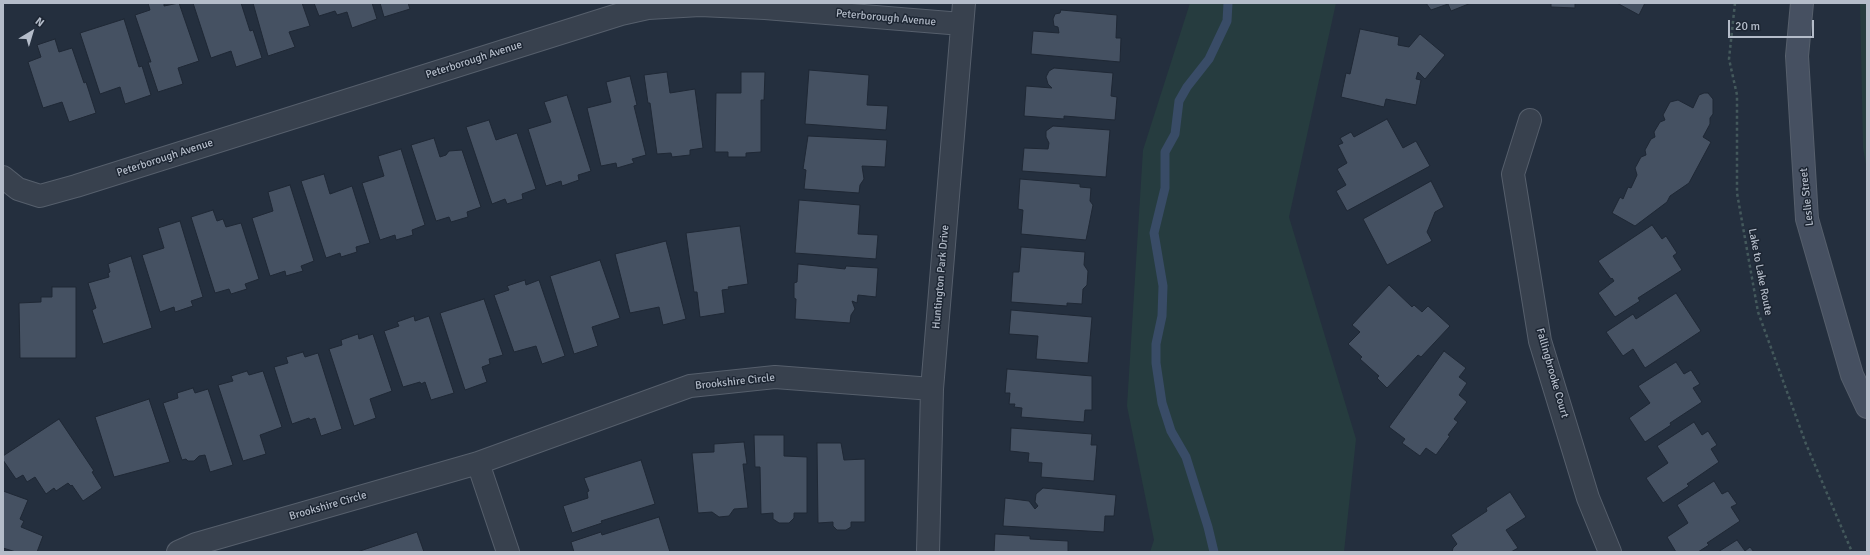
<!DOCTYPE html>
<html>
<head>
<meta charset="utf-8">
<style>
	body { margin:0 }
	#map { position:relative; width:1870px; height:555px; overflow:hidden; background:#242f3e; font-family:Signika,sans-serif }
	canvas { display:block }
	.frame { position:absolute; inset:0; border:4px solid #b4bcc9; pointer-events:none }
	.north { position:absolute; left:12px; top:12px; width:40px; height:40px; -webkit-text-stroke:3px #1d2633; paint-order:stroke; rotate:38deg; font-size:11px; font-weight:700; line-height:16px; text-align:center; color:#b4bcc9 }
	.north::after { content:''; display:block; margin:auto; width:14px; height:18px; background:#b4bcc9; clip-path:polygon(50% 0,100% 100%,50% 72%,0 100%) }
	.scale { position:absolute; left:1728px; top:20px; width:86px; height:18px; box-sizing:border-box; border:2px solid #b4bcc9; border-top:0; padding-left:5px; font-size:12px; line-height:14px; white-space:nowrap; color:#b4bcc9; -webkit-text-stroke:3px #1d2633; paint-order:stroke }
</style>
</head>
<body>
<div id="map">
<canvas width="1870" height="555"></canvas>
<div class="frame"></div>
<div class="north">N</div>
<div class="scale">20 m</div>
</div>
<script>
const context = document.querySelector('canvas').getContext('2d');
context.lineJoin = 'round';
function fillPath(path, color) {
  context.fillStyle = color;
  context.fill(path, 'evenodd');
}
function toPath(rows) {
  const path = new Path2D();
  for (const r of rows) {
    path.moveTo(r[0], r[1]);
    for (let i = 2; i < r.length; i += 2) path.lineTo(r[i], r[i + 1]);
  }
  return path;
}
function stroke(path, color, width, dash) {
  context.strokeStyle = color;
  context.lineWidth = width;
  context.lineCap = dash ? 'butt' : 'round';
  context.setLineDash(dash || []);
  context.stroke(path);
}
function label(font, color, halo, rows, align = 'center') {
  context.font = font + ' Signika,sans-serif';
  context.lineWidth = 3;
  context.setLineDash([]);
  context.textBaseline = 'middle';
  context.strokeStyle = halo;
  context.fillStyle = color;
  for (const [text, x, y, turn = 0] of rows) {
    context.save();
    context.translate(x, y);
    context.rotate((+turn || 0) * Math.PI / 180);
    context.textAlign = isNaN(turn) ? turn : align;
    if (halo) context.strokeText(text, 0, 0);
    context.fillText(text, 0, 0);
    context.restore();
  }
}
fillPath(toPath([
	[1190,3,1336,3,1289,217,1356,439,1344,552,1150,552,1154,540,1127,406,1143,150],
	[1860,3,1867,3,1867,170,1863,148]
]), '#263c3f');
stroke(toPath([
	[1214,552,1208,527,1186,457,1171,431,1162,403,1156,363,1156,344,1162,316,1163,286,1154,233,1165,188,1165,152,1175,134,1179,101,1187,87,1209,59,1227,21,1228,3]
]), '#394c67', 9);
const building = toPath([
	[148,3,164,3,164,6,179,3,199,61,178,68,183,84,158,92,148,62,151,62,135,15,150,10,148,3],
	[193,3,241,3,250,31,253,30,262,58,236,67,231,51,211,58,193,3],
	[253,3,302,3,310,26,289,32,295,47,268,56,253,3],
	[314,3,372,3,377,19,352,28,347,12,337,15,335,11,319,16,314,3],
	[380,3,408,3,410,9,384,17,380,3],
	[1426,3,1471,3,1451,11,1448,4,1431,10,1426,3],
	[1551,3,1575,3,1575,8,1551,7,1551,3],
	[1617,3,1645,3,1639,15,1617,3],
	[1061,10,1117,15,1116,38,1121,38,1120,62,1031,54,1033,31,1059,33,1058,27,1054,26,1053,19,1055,14,1060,13,1061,10],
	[124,19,139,67,142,66,151,95,125,104,120,87,100,94,80,33,124,19],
	[1360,29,1399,37,1398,45,1409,47,1420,34,1445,55,1425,79,1418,72,1416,79,1421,80,1416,105,1386,99,1384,107,1341,97,1346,73,1350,74,1360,29],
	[55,39,59,52,72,48,84,83,86,82,96,113,69,122,62,102,43,108,28,62,41,57,37,45,55,39],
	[1054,68,1113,73,1111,96,1117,97,1115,120,1064,116,1064,119,1024,116,1026,86,1052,88,1048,84,1046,77,1049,71,1054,68],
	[809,70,869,75,867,105,888,106,886,130,805,124,809,70],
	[667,72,670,93,695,89,703,148,690,150,690,155,672,157,671,153,657,154,650,103,648,103,644,75,667,72],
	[741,72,765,72,764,100,761,100,761,152,746,153,746,157,728,157,728,152,715,152,716,93,741,93,741,72],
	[630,76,637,105,634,106,646,155,632,159,634,163,617,168,616,163,601,166,587,108,611,102,606,82,630,76],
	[1708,93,1713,99,1713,114,1710,118,1710,124,1703,137,1711,142,1689,183,1670,196,1667,202,1635,226,1612,213,1620,197,1623,199,1628,187,1631,188,1637,175,1635,168,1641,157,1646,155,1645,150,1651,139,1655,137,1654,132,1660,122,1665,120,1663,115,1670,102,1678,100,1693,108,1699,95,1704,93,1708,93],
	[567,95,591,171,578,175,579,180,562,186,561,181,546,186,528,129,551,122,544,102,567,95],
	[1387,119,1403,148,1416,141,1430,166,1347,211,1336,191,1346,185,1337,169,1347,163,1338,145,1343,143,1340,138,1351,132,1354,137,1387,119],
	[489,120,496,140,517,133,536,189,522,194,523,199,507,204,505,199,492,204,466,127,489,120],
	[1053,126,1110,130,1106,177,1022,171,1024,148,1048,149,1049,143,1046,137,1046,131,1053,126],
	[808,136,887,140,885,167,862,166,864,179,860,185,859,193,804,189,806,170,803,169,808,136],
	[434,138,440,157,446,155,449,151,462,150,481,207,467,212,468,217,451,222,449,217,436,221,411,145,434,138],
	[401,149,425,225,412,230,413,235,396,240,395,235,380,240,362,183,384,176,378,156,401,149],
	[324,174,330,194,352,186,370,243,356,247,357,252,341,257,340,253,326,258,301,181,324,174],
	[1020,179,1080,184,1080,187,1091,188,1090,201,1093,205,1086,240,1021,234,1023,210,1018,209,1020,179],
	[1431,181,1444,207,1435,212,1427,232,1432,241,1387,265,1363,219,1431,181],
	[290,185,314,261,301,266,303,271,286,276,285,271,270,276,252,218,273,211,268,192,290,185],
	[799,200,860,205,858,234,878,235,876,259,795,253,799,200],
	[213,210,217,221,223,219,226,227,241,223,259,279,245,284,247,289,231,294,229,289,215,293,191,217,213,210],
	[180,221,203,297,191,301,193,306,175,312,174,307,160,312,142,255,164,248,158,228,180,221],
	[1652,225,1662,239,1666,236,1677,253,1673,256,1682,270,1638,298,1640,301,1615,317,1598,293,1614,281,1612,278,1611,279,1598,261,1652,225],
	[740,226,748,284,728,287,729,289,722,290,725,313,700,317,697,292,694,292,686,233,740,226],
	[666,241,686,319,663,325,659,307,630,313,615,254,666,241],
	[1021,247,1085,252,1084,265,1088,271,1087,285,1083,289,1082,304,1067,303,1067,306,1011,302,1013,272,1019,272,1021,247],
	[131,256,152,328,103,344,92,310,96,308,88,283,109,277,108,273,110,272,108,264,131,256],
	[600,260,620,318,592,327,598,346,574,354,550,276,600,260],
	[798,264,845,269,846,266,878,268,876,297,858,295,857,303,852,301,855,309,851,315,850,323,795,319,796,299,794,298,794,283,797,282,798,264],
	[525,280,526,285,539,280,565,356,542,364,536,346,514,352,494,295,509,290,507,286,525,280],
	[1389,285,1412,307,1414,305,1422,312,1428,306,1450,326,1421,357,1418,355,1387,388,1377,378,1379,376,1360,359,1362,357,1348,344,1360,332,1352,325,1389,285],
	[52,287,76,287,76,358,20,358,19,303,41,302,41,297,52,297,52,287],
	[1676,293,1701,331,1645,368,1633,349,1623,356,1606,332,1633,314,1636,319,1676,293],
	[484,299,503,355,489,359,490,364,482,367,487,382,465,390,440,313,484,299],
	[1011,310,1092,317,1088,363,1036,359,1038,336,1009,334,1011,310],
	[414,316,415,321,429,316,454,393,431,400,425,382,421,384,420,382,403,387,384,331,399,326,397,322,414,316],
	[358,334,359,339,373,334,392,391,370,399,376,418,354,426,329,349,342,345,341,340,358,334],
	[1444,351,1466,368,1459,377,1467,383,1459,395,1467,402,1454,419,1458,422,1448,435,1450,436,1436,455,1426,448,1420,456,1402,443,1405,439,1389,427,1444,351],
	[303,352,305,357,318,353,342,429,321,436,315,418,310,420,309,418,292,424,274,367,288,363,286,357,303,352],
	[1676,362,1684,374,1691,370,1700,384,1693,388,1702,402,1670,423,1671,425,1645,442,1629,418,1650,403,1638,386,1676,362],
	[1007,369,1092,376,1092,410,1085,410,1084,422,1021,417,1022,408,1014,407,1015,404,1009,404,1010,393,1005,393,1007,369],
	[247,371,249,375,263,371,282,427,260,435,266,454,243,461,218,385,233,381,231,376,247,371],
	[193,388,195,393,208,389,233,465,210,472,205,455,199,456,194,461,188,461,186,459,182,460,163,403,178,398,177,393,193,388],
	[149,399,170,462,114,477,95,417,149,399],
	[59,419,94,471,92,472,102,488,83,501,72,485,71,486,68,483,56,491,54,488,46,494,35,477,27,482,23,475,16,479,3,460,3,456,59,419],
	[1694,422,1702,435,1708,431,1717,445,1711,449,1719,462,1687,484,1689,486,1663,503,1646,478,1668,463,1657,446,1694,422],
	[1011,428,1092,434,1091,445,1097,445,1094,481,1041,477,1042,463,1028,462,1029,453,1010,451,1011,428],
	[754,435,784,435,784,456,807,457,807,513,794,513,794,518,789,523,779,523,773,519,773,513,761,514,760,467,755,467,754,435],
	[744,442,747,464,743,464,748,508,734,509,729,516,719,517,712,512,698,513,692,453,714,452,714,444,744,442],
	[817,443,841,443,844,460,865,459,865,522,851,522,851,527,846,530,837,530,833,526,833,522,818,523,817,443],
	[641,460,655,504,601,521,602,523,572,533,563,506,588,498,587,492,589,491,584,478,641,460],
	[1714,481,1722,494,1728,491,1737,504,1731,507,1740,521,1707,543,1709,545,1698,552,1676,552,1667,537,1688,523,1677,505,1714,481],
	[1043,488,1116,495,1114,516,1105,516,1104,532,1003,526,1005,498,1029,501,1035,509,1038,506,1035,502,1036,494,1043,488],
	[3,491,28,500,20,519,24,521,21,527,43,536,37,552,16,552,3,548,3,491],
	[1510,492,1526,517,1506,530,1518,548,1511,552,1452,552,1453,548,1457,544,1451,535,1487,511,1486,508,1510,492],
	[659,517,670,552,574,552,571,542,601,532,602,535,659,517],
	[417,532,424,552,357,552,417,532],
	[995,534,1030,536,1030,539,1068,541,1068,552,994,552,995,534],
	[1737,540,1745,551,1750,547,1754,552,1718,552,1737,540]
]);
fillPath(building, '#455162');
stroke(building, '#1f2835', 1);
const street = toPath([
	[1530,120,1513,174,1540,341,1588,498,1610,552],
	[3,177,18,189,40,196,76,186,621,14,648,8,700,5,765,8,962,24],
	[478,463,508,552],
	[178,552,196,544,478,463,690,386,775,377,932,389],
	[928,552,932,389,964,3]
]);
const secondary = toPath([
	[1802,3,1797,56,1807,219,1852,375,1867,407]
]);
stroke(street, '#565f6c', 24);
stroke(secondary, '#565f6c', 24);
stroke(toPath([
	[1735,3,1729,59,1737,95,1737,193,1758,312,1806,444,1852,552]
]), '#44595c', 2.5, [3, 3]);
stroke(street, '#38414e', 22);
stroke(secondary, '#465061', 22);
label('11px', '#b4bcc9', '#1d2633', [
	["Peterborough Avenue",886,18,5],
	["Peterborough Avenue",474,60,-18],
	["Peterborough Avenue",165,158,-18],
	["Leslie Street",1807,197,-96],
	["Lake to Lake Route",1760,272,79],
	["Huntington Park Drive",941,277,-85],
	["Fallingbrooke Court",1552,373,74],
	["Brookshire Circle",735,382,-6],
	["Brookshire Circle",328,506,-16]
]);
</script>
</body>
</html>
